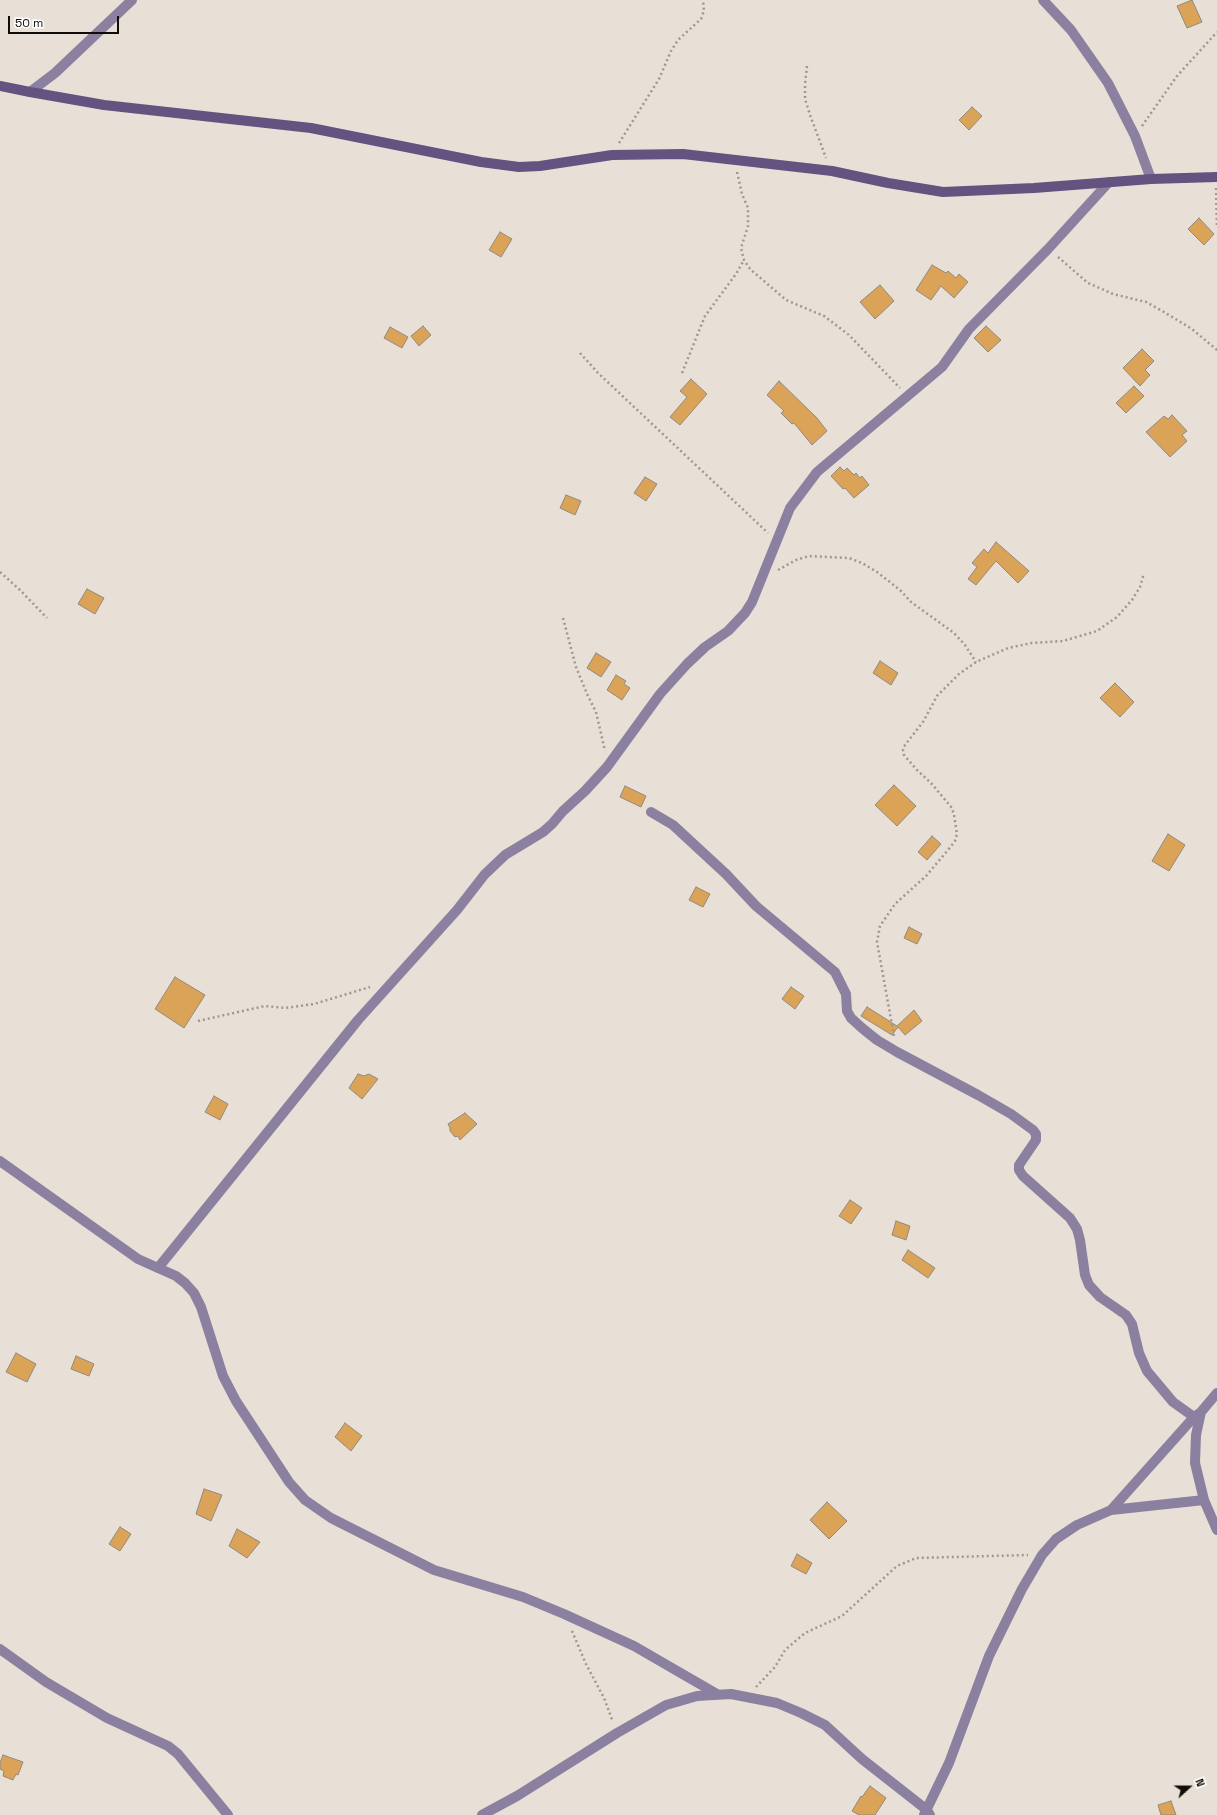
<!DOCTYPE html>
<html>
<head>
<meta charset="utf-8">
<style>
	body { margin:0 }
	#map { position:relative; width:1217px; height:1815px; overflow:hidden; background:#e8e0d6; font-family:"Space Grotesk",sans-serif }
	canvas { display:block }
	.north { position:absolute; left:1169px; top:1767px; width:40px; height:40px; -webkit-text-stroke:3px #fff; paint-order:stroke; rotate:69deg; font-size:11px; font-weight:700; line-height:16px; text-align:center; color:#0f0d09 }
	.north::after { content:''; display:block; margin:auto; width:14px; height:18px; background:#0f0d09; clip-path:polygon(50% 0,100% 100%,50% 72%,0 100%) }
	.scale { position:absolute; left:8px; top:16px; width:111px; height:18px; box-sizing:border-box; border:2px solid #0f0d09; border-top:0; padding-left:5px; font-size:12px; line-height:14px; white-space:nowrap; color:#0f0d09; -webkit-text-stroke:3px #fff; paint-order:stroke }
</style>
</head>
<body>
<div id="map">
<canvas width="1217" height="1815"></canvas>
<div class="north">N</div>
<div class="scale">50 m</div>
</div>
<script>
const context = document.querySelector('canvas').getContext('2d');
context.lineJoin = 'round';
function fillPath(path, color) {
  context.fillStyle = color;
  context.fill(path, 'evenodd');
}
function toPath(rows) {
  const path = new Path2D();
  for (const r of rows) {
    path.moveTo(r[0], r[1]);
    for (let i = 2; i < r.length; i += 2) path.lineTo(r[i], r[i + 1]);
  }
  return path;
}
function stroke(path, color, width, dash) {
  context.strokeStyle = color;
  context.lineWidth = width;
  context.lineCap = dash ? 'butt' : 'round';
  context.setLineDash(dash || []);
  context.stroke(path);
}
const building = toPath([
	[1192,0,1202,22,1187,28,1177,6,1192,0],
	[972,107,982,116,969,130,959,120,972,107],
	[1199,218,1214,234,1204,245,1188,229,1199,218],
	[500,232,512,239,501,257,489,250,500,232],
	[932,265,946,273,948,271,956,278,959,274,968,282,954,298,941,286,931,300,916,290,932,265],
	[880,285,894,301,875,319,860,302,880,285],
	[423,326,431,335,419,346,411,336,423,326],
	[986,326,1001,340,988,352,974,338,986,326],
	[390,327,408,337,402,348,384,338,390,327],
	[1142,349,1154,361,1145,370,1150,375,1140,386,1123,368,1142,349],
	[691,379,707,394,680,425,670,417,687,397,680,391,691,379],
	[779,381,817,418,827,431,812,445,794,423,792,424,781,413,784,411,767,395,779,381],
	[1134,386,1144,396,1126,413,1116,403,1134,386],
	[1172,415,1187,431,1182,435,1187,441,1170,457,1146,432,1164,416,1168,419,1172,415],
	[840,467,844,471,847,468,854,475,856,473,860,478,862,476,869,485,854,498,845,488,843,489,831,476,840,467],
	[645,477,657,484,646,501,634,493,645,477],
	[566,495,581,501,575,515,560,508,566,495],
	[996,542,1029,571,1018,583,996,561,976,585,968,579,977,567,972,563,984,549,988,553,996,542],
	[87,589,104,598,95,614,78,604,87,589],
	[596,653,611,662,601,677,587,668,596,653],
	[880,661,898,673,891,685,873,673,880,661],
	[616,675,626,681,624,684,630,688,622,700,607,690,616,675],
	[1115,683,1134,702,1120,717,1100,698,1115,683],
	[894,785,916,806,897,826,875,805,894,785],
	[625,786,646,796,641,807,620,797,625,786],
	[1168,834,1185,845,1169,871,1152,861,1168,834],
	[932,836,941,844,927,860,918,852,932,836],
	[696,887,710,894,703,907,689,900,696,887],
	[909,927,922,934,917,944,904,938,909,927],
	[175,977,205,995,184,1028,155,1009,175,977],
	[791,987,804,996,795,1009,782,999,791,987],
	[867,1007,897,1026,914,1010,922,1021,905,1035,898,1027,892,1035,861,1016,867,1007],
	[358,1074,364,1076,369,1074,378,1079,362,1099,349,1088,358,1074],
	[214,1096,228,1104,220,1120,205,1112,214,1096],
	[465,1113,477,1124,460,1140,458,1136,455,1137,450,1131,450,1128,448,1124,465,1113],
	[850,1200,862,1208,851,1224,839,1216,850,1200],
	[896,1221,910,1226,906,1240,892,1235,896,1221],
	[908,1250,935,1268,928,1278,902,1260,908,1250],
	[16,1353,36,1364,27,1382,6,1372,16,1353],
	[76,1356,94,1364,89,1376,71,1369,76,1356],
	[345,1423,362,1436,351,1451,335,1437,345,1423],
	[204,1489,222,1495,211,1521,196,1514,204,1489],
	[827,1502,847,1521,829,1539,810,1520,827,1502],
	[120,1527,131,1534,120,1551,109,1544,120,1527],
	[237,1529,260,1542,247,1558,229,1546,237,1529],
	[797,1554,812,1563,806,1574,791,1566,797,1554],
	[3,1755,23,1762,18,1775,16,1774,13,1780,3,1776,4,1771,0,1769,0,1763,3,1755],
	[870,1786,886,1798,875,1815,859,1815,852,1811,861,1796,862,1797,870,1786],
	[1171,1801,1176,1815,1161,1815,1158,1805,1171,1801]
]);
fillPath(building, '#daa358');
stroke(building, '#918980', 1);
stroke(toPath([
	[807,66,805,84,805,99,810,115,826,158],
	[1142,126,1177,76,1217,32],
	[619,143,659,79,671,51,678,40,701,19,704,11,703,0],
	[737,172,742,194,748,208,748,226,741,248,744,260,750,269,786,300,824,316,849,335,900,388],
	[1216,188,1217,228],
	[1058,257,1088,283,1113,294,1146,302,1164,312,1192,329,1217,350],
	[580,353,598,373,768,533],
	[682,373,705,316,736,274,744,260],
	[778,570,796,560,809,556,849,558,862,563,877,572,900,590,911,602,954,633,965,645,976,662],
	[0,572,20,590,47,618],
	[563,618,576,667,587,694,596,712,605,751],
	[198,1021,265,1006,285,1008,314,1004,370,987],
	[894,1036,877,942,880,926,895,904,926,876,948,850,955,841,957,834,954,815,952,808,931,783,917,770,904,755,903,750,905,745,923,722,937,696,959,674,976,662,1008,648,1032,643,1063,641,1097,631,1117,617,1132,600,1140,587,1144,573],
	[572,1631,586,1664,604,1698,613,1722],
	[756,1687,775,1667,785,1650,805,1633,842,1616,897,1566,916,1558,1028,1555]
]), '#9d978f', 2.5, [2, 3]);
stroke(toPath([
	[1043,0,1071,30,1108,83,1135,136,1151,179],
	[30,92,55,73,132,0],
	[651,812,673,825,726,874,756,906,835,972,846,994,847,1011,851,1018,862,1028,877,1040,897,1052,978,1095,1011,1114,1033,1130,1036,1134,1036,1140,1019,1165,1019,1170,1023,1176,1070,1218,1077,1229,1080,1240,1085,1275,1089,1285,1100,1297,1126,1315,1132,1324,1139,1353,1147,1371,1173,1402,1194,1417],
	[0,1161,138,1259,176,1276,185,1283,194,1293,201,1307,223,1376,236,1401,289,1482,305,1500,331,1518,434,1570,523,1597,564,1614,634,1646,717,1694],
	[158,1268,358,1020,457,910,485,874,505,855,543,832,552,824,563,811,585,791,607,767,660,694,687,664,705,647,728,631,745,613,752,602,790,508,817,472,942,367,969,329,1048,249,1109,182],
	[1217,1393,1201,1412,1196,1435,1195,1463,1204,1500,1217,1530],
	[1111,1510,1204,1500],
	[0,1649,46,1682,107,1718,168,1746,178,1754,228,1815],
	[482,1815,517,1796,617,1733,666,1705,697,1696,731,1694,777,1703,801,1713,825,1725,862,1759,927,1810,930,1815],
	[924,1815,949,1763,989,1656,1022,1589,1042,1555,1056,1539,1077,1525,1111,1510,1194,1417,1201,1412]
]), '#8c80a1', 10);
stroke(toPath([
	[0,86,30,92,104,105,311,128,481,162,519,167,540,166,612,155,683,154,832,171,888,183,943,192,1034,188,1151,179,1217,177]
]), '#645280', 10);
</script>
</body>
</html>
